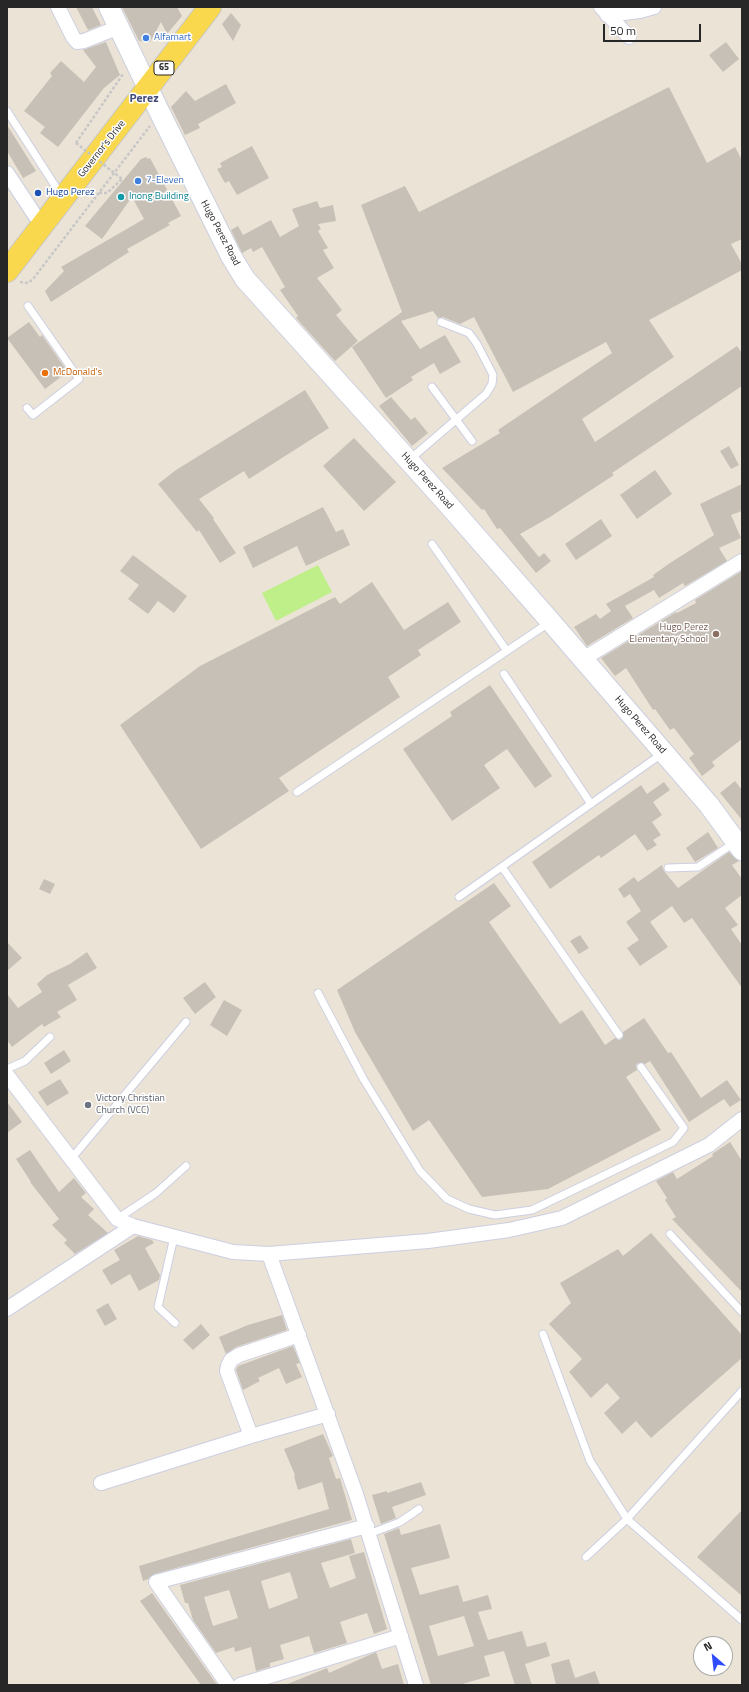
<!DOCTYPE html>
<html>
<head>
<meta charset="utf-8">
<style>
	body { margin:0 }
	#map { position:relative; width:749px; height:1692px; overflow:hidden; background:#ebe3d6; font-family:"Titillium Web",sans-serif }
	canvas { display:block }
	.frame { position:absolute; inset:0; border:8px solid #272727; pointer-events:none }
	.north { position:absolute; left:693px; top:1636px; width:40px; height:40px; box-sizing:border-box; background:#fff; border:1px solid #a9a9a9; border-radius:50%; rotate:332deg; font-size:11px; font-weight:700; line-height:16px; text-align:center; color:#272727 }
	.north::after { content:''; display:block; margin:auto; width:14px; height:18px; background:#2f4dff; clip-path:polygon(50% 0,100% 100%,50% 72%,0 100%) }
	.scale { position:absolute; left:603px; top:24px; width:98px; height:18px; box-sizing:border-box; border:2px solid #272727; border-top:0; padding-left:5px; font-size:12px; line-height:14px; white-space:nowrap; color:#272727; -webkit-text-stroke:3px #fff; paint-order:stroke }
</style>
</head>
<body>
<div id="map">
<canvas width="749" height="1692"></canvas>
<div class="frame"></div>
<div class="north">N</div>
<div class="scale">50 m</div>
</div>
<script>
const context = document.querySelector('canvas').getContext('2d');
context.lineJoin = 'round';
function fillPath(path, color) {
  context.fillStyle = color;
  context.fill(path, 'evenodd');
}
function toPath(rows) {
  const path = new Path2D();
  for (const r of rows) {
    path.moveTo(r[0], r[1]);
    for (let i = 2; i < r.length; i += 2) path.lineTo(r[i], r[i + 1]);
  }
  return path;
}
function stroke(path, color, width, dash) {
  context.strokeStyle = color;
  context.lineWidth = width;
  context.lineCap = dash ? 'butt' : 'round';
  context.setLineDash(dash || []);
  context.stroke(path);
}
function label(font, color, halo, rows, align = 'center') {
  context.font = font + ' "Titillium Web",sans-serif';
  context.lineWidth = 3;
  context.setLineDash([]);
  context.textBaseline = 'middle';
  context.strokeStyle = halo;
  context.fillStyle = color;
  for (const [text, x, y, turn = 0] of rows) {
    context.save();
    context.translate(x, y);
    context.rotate((+turn || 0) * Math.PI / 180);
    context.textAlign = isNaN(turn) ? turn : align;
    if (halo) context.strokeText(text, 0, 0);
    context.fillText(text, 0, 0);
    context.restore();
  }
}
fillPath(toPath([
	[318,565,332,592,276,621,262,593]
]), '#bfef89');
fillPath(toPath([
	[76,7,92,7,101,25,88,30],
	[122,7,177,7,182,16,167,34,161,22,150,42,139,41],
	[231,13,241,25,233,41,222,24],
	[106,42,120,75,104,88,58,147,40,133,45,127,24,111,52,76,50,73,61,61,84,82,96,67,83,50],
	[726,42,739,59,723,72,709,55],
	[226,84,236,103,198,124,200,128,185,135,171,107,186,91,195,101],
	[669,87,707,163,735,147,742,160,742,239,731,244,742,264,742,270,649,320,674,357,582,419,595,442,737,346,742,353,742,386,612,473,614,475,550,517,520,534,539,557,544,553,551,561,536,573,500,528,497,529,484,509,482,510,442,468,500,433,498,430,612,353,606,342,513,392,474,317,460,324,443,317,438,318,433,311,401,321,420,349,445,335,461,362,440,374,434,363,411,377,413,380,386,398,352,347,402,312,361,205,405,186,419,212],
	[7,125,36,171,23,178,7,151],
	[252,146,269,178,237,195,229,181,225,183,217,169,222,167,220,163],
	[146,157,148,159,150,158,181,216,168,223,170,225,127,249,129,252,51,302,45,291,64,271,61,267,144,219,132,197,102,239,85,226,141,159],
	[317,201,320,208,333,205,336,221,318,224,321,229,318,231,328,248,323,250,334,268,317,278,342,310,336,315,358,341,335,361,296,318,298,316,280,290,285,287,262,247,253,252,251,248,242,253,231,230,238,226,243,235,271,220,280,237,299,226,292,209],
	[29,322,40,337,42,335,65,368,63,369,66,373,45,389,7,338],
	[305,390,329,428,249,479,244,471,199,499,214,518,213,519,236,553,220,563,199,530,197,532,158,484,176,470],
	[391,397,411,420,415,417,428,433,412,446,379,406],
	[354,438,396,482,364,511,323,466],
	[729,446,739,465,731,469,720,451],
	[655,470,672,494,637,519,620,495],
	[742,484,742,511,731,515,741,538,719,548,727,561,685,586,683,583,659,598,654,590,625,606,633,618,587,646,574,627,596,614,600,619,611,611,606,604,654,577,653,575,670,563,714,535,700,504],
	[323,507,336,532,343,529,350,545,306,566,297,546,253,568,243,547],
	[601,519,612,536,576,560,565,544],
	[133,555,187,596,174,613,158,601,148,614,128,599,139,585,120,571],
	[742,571,742,739,712,762,715,766,702,776,689,758,694,754,674,728,670,730,655,709,653,710,626,668,615,676,601,658,676,612,677,613,696,603,695,600],
	[372,582,404,630,448,602,461,622,418,650,421,655,388,677,400,697,279,778,289,791,201,849,120,725,200,666,335,597,340,604],
	[490,685,552,776,535,788,507,749,484,765,500,788,452,821,403,749,452,716,450,712],
	[735,781,742,790,742,820,720,793],
	[664,782,670,790,653,802,662,815,652,822,661,835,653,840,657,845,647,851,635,834,601,858,599,855,550,889,532,862,641,785,647,794],
	[708,832,718,848,695,862,686,848],
	[729,852,739,861,732,865,742,879,742,895,725,908,738,925,731,929,742,945,742,988,692,918,684,923,672,906,650,922,668,947,640,966,627,948,639,940,626,922,641,911,630,894,624,898,618,889,634,877,638,882,662,865,664,871,678,888],
	[44,879,55,884,50,894,39,889],
	[494,883,511,906,489,922,560,1024,582,1010,605,1045,615,1038,619,1040,622,1039,623,1032,644,1018,668,1053,671,1052,701,1098,727,1080,741,1100,730,1107,724,1099,689,1122,650,1061,645,1064,638,1063,636,1065,637,1070,626,1077,661,1130,548,1189,482,1197,429,1120,413,1131,355,1032,337,990],
	[580,935,589,948,579,954,570,941],
	[7,942,22,958,7,971],
	[87,952,97,968,68,985,77,1000,57,1012,61,1017,44,1027,42,1024,12,1047,7,1040,7,994,18,1008,42,992,37,984,47,975,70,964],
	[205,982,216,997,195,1014,183,998],
	[224,1000,242,1010,227,1036,210,1025],
	[64,1050,71,1061,51,1074,44,1063],
	[60,1079,69,1093,47,1106,38,1092],
	[7,1102,22,1122,7,1133],
	[730,1142,742,1161,742,1292,672,1219,676,1217,665,1200,667,1198,656,1181,673,1172,677,1179,713,1156,712,1154],
	[30,1150,59,1192,74,1178,86,1193,81,1197,94,1209,88,1215,108,1233,75,1254,64,1243,67,1240,52,1225,59,1219,30,1182,31,1182,16,1159],
	[651,1233,742,1335,742,1358,651,1438,636,1421,622,1434,604,1413,620,1398,607,1383,591,1398,569,1372,582,1359,549,1324,571,1303,560,1283,618,1249,623,1256],
	[138,1236,152,1240,154,1243,145,1248,160,1275,159,1280,139,1291,130,1274,111,1285,102,1270,120,1260,114,1250],
	[108,1303,117,1319,105,1326,96,1310],
	[282,1315,287,1330,236,1347,226,1354,219,1337,248,1325],
	[201,1324,210,1335,193,1350,183,1340],
	[293,1346,300,1363,296,1364,302,1377,286,1384,279,1368,258,1378,260,1381,243,1390,236,1370,238,1366],
	[323,1434,333,1456,329,1458,336,1479,340,1478,352,1520,154,1574,148,1579,143,1581,139,1566,329,1509,322,1482,298,1490,294,1476,295,1475,284,1449],
	[421,1482,426,1495,392,1507,396,1518,381,1524,372,1495,387,1491,387,1493],
	[742,1510,742,1596,697,1557],
	[440,1524,450,1558,411,1568,420,1595,458,1585,463,1602,488,1595,492,1609,478,1612,488,1640,522,1631,527,1647,546,1642,550,1656,525,1664,532,1685,515,1685,504,1651,484,1656,490,1676,459,1685,431,1685,384,1534,399,1528,401,1535],
	[464,1616,474,1646,438,1656,429,1626],
	[351,1539,355,1553,321,1563,330,1588,356,1578,349,1556,364,1552,387,1629,374,1634,367,1613,340,1622,347,1643,314,1653,309,1636,280,1645,284,1659,270,1663,270,1667,256,1671,251,1647,235,1652,234,1647,216,1653,193,1620,188,1603,185,1603,180,1585],
	[290,1572,298,1598,269,1609,261,1581],
	[229,1590,238,1618,213,1626,204,1597],
	[152,1593,210,1675,217,1685,201,1685,140,1601],
	[376,1652,382,1669,398,1664,404,1685,285,1685,327,1668,329,1673],
	[569,1659,575,1678,595,1671,600,1685,556,1685,551,1664]
]), '#c6c0b7');
const lane = toPath([
	[7,111,61,195],
	[432,387,472,441],
	[27,408,33,415,79,379,28,306],
	[409,460,486,394,492,384,493,375,477,344,469,333,441,322],
	[432,544,507,651],
	[504,674,591,804],
	[297,792,550,622],
	[502,867,619,1035],
	[668,868,698,867,734,843],
	[459,897,663,753],
	[318,993,364,1080,420,1171,447,1199,469,1209,495,1215,532,1210,673,1142,684,1128,641,1067],
	[7,1069,25,1061,50,1037],
	[71,1159,186,1022],
	[117,1219,156,1193,186,1166],
	[670,1234,742,1312],
	[174,1237,158,1307,175,1323],
	[543,1334,590,1461,627,1519,742,1620],
	[369,1534,400,1522,419,1509],
	[586,1557,627,1519,742,1391]
]);
const street = toPath([
	[58,7,73,37,77,42,84,41,119,27],
	[601,7,629,37],
	[607,15,640,11,654,7],
	[7,173,42,226],
	[583,659,742,561],
	[7,1075,117,1219,133,1226,233,1252,269,1254,428,1241,509,1230,562,1218,709,1145,742,1119],
	[269,1254,356,1494,416,1685],
	[7,1309,133,1226],
	[251,1436,227,1371,228,1366,231,1360,239,1355,299,1335],
	[101,1483,251,1436,328,1414],
	[228,1685,156,1582,367,1526],
	[240,1685,401,1636]
]);
const secondary = toPath([
	[109,7,160,113,231,256,245,279,446,502,551,622,709,805,742,850]
]);
const primary = toPath([
	[7,271,210,7]
]);
stroke(lane, '#cccfe1', 9);
stroke(street, '#cccfe1', 16);
stroke(secondary, '#cccfe1', 22);
stroke(primary, '#c7c7c7', 24);
stroke(toPath([
	[76,143,123,74],
	[99,193,107,193,122,179],
	[20,282,28,283,33,279,150,126]
]), '#c7c7c7', 2.5, [3, 2]);
stroke(lane, '#fff', 7);
stroke(street, '#fff', 14);
stroke(secondary, '#fff', 20);
stroke(primary, '#f9d84d', 22);
stroke(toPath([
	[76,143,122,179]
]), '#c7c7c7', 2.5, [3, 2]);
for (const [x, y, r, color] of [
	[146,38,4,"#3f7fe0"],
	[138,181,4,"#3f7fe0"],
	[38,193,4,"#1a4fb4"],
	[121,197,4,"#0f9aa8"],
	[45,373,4,"#e8710a"],
	[716,634,4,"#8d6e63"],
	[88,1105,4,"#6b7280"]
]) {
  const dot = new Path2D();
  dot.arc(x, y, r, 0, 2 * Math.PI);
  context.fillStyle = color;
  context.fill(dot);
  stroke(dot, '#fff', 1.5);
}
for (const [x, y, w] of [
	[164,68,20]
]) {
  const box = new Path2D();
  box.roundRect(x - w / 2, y - 7, w, 14, 3);
  context.fillStyle = '#fff';
  context.fill(box);
  stroke(box, '#272727', 1);
}
label('bold 9px', '#272727', null, [
	["65",164,68]
]);
label('10px', '#366cbe', '#fff', [
	["Alfamart",154,38],
	["7-Eleven",146,181]
], 'left');
label('10px', '#272727', '#fff', [
	["Governor's Drive",102,149,-52],
	["Hugo Perez Road",220,233,62],
	["Hugo Perez Road",427,481,48],
	["Hugo Perez Road",640,725,49]
]);
label('10px', '#164399', '#fff', [
	["Hugo Perez",46,193]
], 'left');
label('10px', '#0d838f', '#fff', [
	["Inong Building",129,197]
], 'left');
label('10px', '#c56008', '#fff', [
	["McDonald's",53,373]
], 'left');
label('10px', '#785e54', '#fff', [
	["Hugo Perez",708,628],
	["Elementary School",708,640]
], 'right');
label('10px', '#5b616d', '#fff', [
	["Victory Christian",96,1099],
	["Church (VCC)",96,1111]
], 'left');
label('bold 12px', '#454c79', '#fff', [
	["Perez",144,99]
]);
</script>
</body>
</html>
